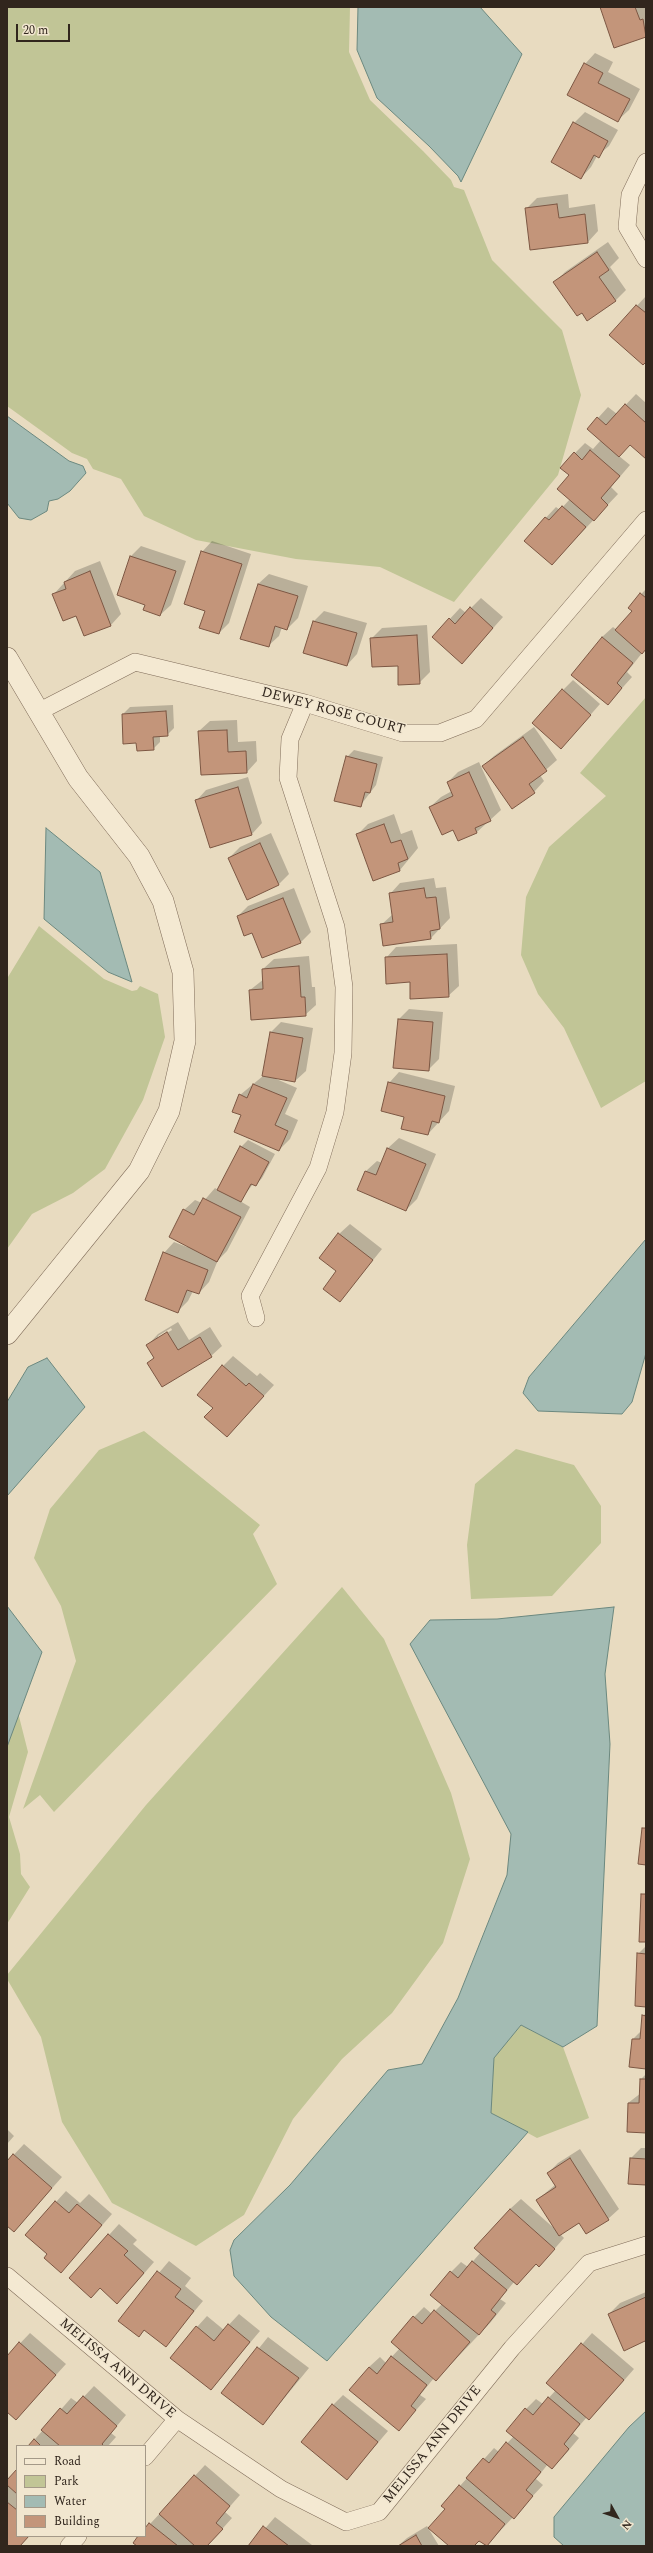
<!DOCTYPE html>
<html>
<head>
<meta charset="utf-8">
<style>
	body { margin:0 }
	#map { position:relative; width:653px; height:2553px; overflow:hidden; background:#e8dbc0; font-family:Spectral,serif }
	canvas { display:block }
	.frame { position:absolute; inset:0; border:8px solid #31261d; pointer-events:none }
	.legend { position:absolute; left:16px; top:2445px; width:130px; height:92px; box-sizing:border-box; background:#f1e6cf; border:1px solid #a49988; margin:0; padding:5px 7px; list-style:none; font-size:12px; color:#31261d }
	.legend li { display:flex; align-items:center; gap:8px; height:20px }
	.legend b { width:20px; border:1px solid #a49988 }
	.north { position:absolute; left:597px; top:2497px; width:40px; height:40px; -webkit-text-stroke:3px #f1e6cf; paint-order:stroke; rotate:130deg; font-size:11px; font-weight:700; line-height:16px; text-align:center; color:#31261d }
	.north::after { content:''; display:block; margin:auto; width:14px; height:18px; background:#31261d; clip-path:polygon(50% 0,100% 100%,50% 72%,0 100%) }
	.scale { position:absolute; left:16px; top:24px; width:54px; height:18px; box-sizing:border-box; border:2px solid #31261d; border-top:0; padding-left:5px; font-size:12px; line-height:14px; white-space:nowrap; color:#31261d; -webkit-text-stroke:3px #f1e6cf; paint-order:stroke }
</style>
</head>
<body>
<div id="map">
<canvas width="653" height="2553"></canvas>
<div class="frame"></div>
<ul class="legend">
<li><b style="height:5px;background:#f4e9d2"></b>Road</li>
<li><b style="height:11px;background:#c1c596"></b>Park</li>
<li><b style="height:11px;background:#a3bbb3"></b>Water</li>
<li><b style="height:11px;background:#c3957a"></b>Building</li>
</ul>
<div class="north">N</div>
<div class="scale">20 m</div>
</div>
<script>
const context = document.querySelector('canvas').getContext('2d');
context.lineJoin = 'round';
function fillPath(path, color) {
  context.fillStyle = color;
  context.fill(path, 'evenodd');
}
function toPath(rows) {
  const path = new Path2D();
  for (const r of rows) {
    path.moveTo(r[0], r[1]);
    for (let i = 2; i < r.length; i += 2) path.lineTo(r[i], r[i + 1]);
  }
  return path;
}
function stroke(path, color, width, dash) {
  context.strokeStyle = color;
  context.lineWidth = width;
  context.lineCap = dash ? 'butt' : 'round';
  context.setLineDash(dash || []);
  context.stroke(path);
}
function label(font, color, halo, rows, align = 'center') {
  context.font = font + ' Spectral,serif';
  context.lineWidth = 3;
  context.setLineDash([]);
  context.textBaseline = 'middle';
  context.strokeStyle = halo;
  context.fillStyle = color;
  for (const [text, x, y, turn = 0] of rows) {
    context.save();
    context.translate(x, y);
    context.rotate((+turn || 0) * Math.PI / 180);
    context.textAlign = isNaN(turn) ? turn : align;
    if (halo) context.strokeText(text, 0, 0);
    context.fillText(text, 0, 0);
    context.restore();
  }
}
fillPath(toPath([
	[7,7,350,7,349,52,370,100,423,151,451,180,454,187,464,190,492,260,562,330,581,395,558,475,454,602,380,567,296,559,196,540,144,516,121,479,93,469,87,459,72,453,7,406],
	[646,697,646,1081,601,1108,564,1028,538,994,521,955,526,897,549,847,606,796,580,773],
	[39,926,104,979,132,991,137,990,140,986,158,994,165,1037,143,1100,105,1169,73,1193,32,1214,7,1249,7,987,8,977],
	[144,1431,260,1525,253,1534,277,1584,54,1812,40,1795,23,1809,76,1661,61,1606,34,1558,50,1509,99,1450],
	[516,1449,574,1465,601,1506,601,1543,552,1596,471,1599,467,1545,475,1484],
	[342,1587,384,1639,451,1793,470,1859,443,1943,392,2013,342,2059,293,2119,244,2215,196,2246,112,2203,62,2122,41,2037,7,1979,7,1975,146,1805],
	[7,1669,28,1752,9,1817,20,1854,21,1874,30,1887,7,1924],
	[521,2025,563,2047,589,2118,537,2138,491,2113,493,2058]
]), '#c1c596');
const water = toPath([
	[358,7,480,7,522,54,461,182,458,176,429,146,377,98,357,50,358,7],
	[7,416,69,461,83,466,86,473,70,491,58,499,49,501,47,511,31,520,19,518,7,503,7,416],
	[46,828,100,872,132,982,108,972,44,919,46,828],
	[646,1239,646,1353,632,1402,622,1414,538,1411,523,1393,529,1377,646,1239],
	[47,1358,85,1407,7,1496,7,1402,28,1367,47,1358],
	[7,1606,42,1652,7,1747,7,1606],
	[614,1607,605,1674,610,1744,597,2026,563,2047,521,2025,494,2058,491,2113,528,2132,327,2361,271,2317,234,2276,230,2250,234,2240,290,2185,388,2070,422,2064,458,1998,507,1875,511,1834,410,1644,430,1620,497,1619,614,1607],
	[646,2411,646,2546,564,2546,554,2537,554,2517,629,2427,646,2411]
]);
fillPath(water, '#a3bbb3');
stroke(water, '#6b887f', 1);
fillPath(toPath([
	[601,7,646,7,646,36,615,47],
	[595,53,613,62,608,72,640,89,629,110,618,120,585,64],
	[585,112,618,130,609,146,597,156,591,167,581,178,574,123],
	[568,194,569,208,595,204,598,231,588,242,526,209,537,198],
	[608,242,619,258,610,267,626,290,615,301,582,312,555,282,565,272],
	[646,296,646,361,610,335],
	[636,394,646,403,646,458,630,444,619,456,630,465,611,487,618,494,552,564,525,540,556,507,560,510,570,499,570,475,575,453,585,443,593,449,601,440,588,429,608,407,617,414],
	[212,541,251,554,229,623,219,633,206,611,202,552],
	[141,546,186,561,171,605,160,615,147,604,131,556],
	[100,561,121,614,111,625,85,635,77,615,53,595,75,571],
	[269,574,308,586,298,618,287,629,282,627,279,636,268,646,258,584],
	[646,589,646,648,627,672,632,677,608,704,602,637,613,627,617,630,634,611,629,607],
	[481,598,503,617,462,663,433,637,460,608,466,613],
	[324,611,367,623,357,654,347,665,304,653,314,621],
	[427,625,430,672,419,683,371,639,382,628],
	[573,680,600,704,571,737,563,690],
	[173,705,174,728,167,735,160,736,160,742,153,749,137,742,123,714,130,707],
	[237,720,238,742,256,741,257,761,247,772,199,731,210,721],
	[534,727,557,760,540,775,544,781,534,792,483,766,494,756],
	[354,750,383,757,376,785,360,806,347,757],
	[479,762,501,810,477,832,458,840,453,828,430,807,441,797,452,791,448,782,458,772],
	[248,777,262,823,252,834,210,847,196,801,206,790],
	[394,814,401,834,412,830,418,848,400,870,374,880,357,835,368,824],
	[271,833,289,874,279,884,229,858,240,847],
	[434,878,436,888,446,887,450,918,431,938,384,945,381,925,393,914,390,894,400,883],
	[294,888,311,932,300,943,253,932,238,916,248,906],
	[457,944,459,986,448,996,410,981,386,958,396,947],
	[309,956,312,987,315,987,316,1005,305,1015,250,990,264,979,263,969,274,959],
	[409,1009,443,1012,439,1059,428,1070,399,1019],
	[281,1022,313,1028,306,1071,295,1081,274,1078,297,1088,285,1114,298,1120,290,1139,279,1150,242,1115,240,1095,263,1076,271,1032],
	[399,1072,455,1086,449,1111,428,1134,405,1116,389,1083],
	[399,1138,436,1154,417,1199,406,1210,358,1190,366,1171,377,1161,382,1163,388,1148],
	[248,1140,275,1154,262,1178,256,1185,253,1184,240,1201,250,1207,227,1251,218,1260,209,1282,199,1293,193,1291,188,1301,178,1311,164,1253,174,1242,187,1247,184,1210,195,1200,202,1203,215,1188,218,1190,241,1147],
	[350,1224,382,1249,340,1301,339,1234],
	[178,1322,189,1340,210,1327,222,1346,211,1356,148,1363,155,1357,148,1345,158,1334],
	[171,1328,172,1330,158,1338,158,1336],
	[233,1356,257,1376,260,1373,274,1385,227,1436,214,1408,223,1366],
	[646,1946,646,2006,638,1954],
	[646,2013,646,2068,633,2039,642,2030,643,2016],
	[646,2074,646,2132,628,2103,641,2093,641,2079],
	[7,2129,14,2136,7,2144],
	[24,2144,62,2177,14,2231,7,2224,7,2162],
	[641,2148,646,2148,646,2184,631,2158],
	[580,2149,619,2209,608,2219,579,2222,560,2234,564,2238,549,2255,537,2263,517,2284,514,2282,500,2299,506,2303,490,2323,436,2380,434,2378,420,2395,426,2399,399,2429,369,2367,380,2357,386,2363,400,2348,414,2317,424,2307,432,2314,442,2304,451,2272,461,2262,468,2267,481,2252,510,2209,521,2199,555,2229,537,2200,555,2185,548,2173,558,2163],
	[66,2191,80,2203,89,2194,112,2214,61,2272,49,2254,56,2202],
	[119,2224,137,2240,133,2244,154,2262,128,2292,100,2287,70,2278],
	[169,2261,191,2278,185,2286,203,2301,165,2346,145,2330,139,2336,119,2320],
	[646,2292,646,2342,609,2314,620,2303],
	[239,2314,260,2331,211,2389,197,2327,207,2316,224,2330],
	[30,2333,66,2364,16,2419,7,2411,7,2357],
	[592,2333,634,2369,600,2408,589,2419,587,2417,573,2433,579,2438,563,2457,552,2468,548,2464,536,2479,543,2485,486,2546,479,2540,475,2546,450,2546,446,2509,442,2506,494,2448,499,2452,514,2436,526,2409,536,2399,543,2404,556,2390,548,2383],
	[268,2337,309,2368,263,2424,223,2393],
	[94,2386,126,2415,111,2433,116,2437,108,2446,29,2446,71,2398,78,2403],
	[343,2395,388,2431,347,2479,333,2405],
	[205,2465,240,2495,225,2512,232,2518,207,2546,138,2546,140,2536,145,2536,145,2529,150,2524],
	[17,2470,17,2536,29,2536,20,2546,7,2546,7,2482],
	[275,2517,312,2545,310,2546,250,2546],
	[427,2526,439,2546,398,2546,407,2538]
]), '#0003');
const building = toPath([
	[600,7,635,7,640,20,643,19,646,37,614,48,600,7],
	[584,63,603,73,598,83,630,99,618,122,567,95,584,63],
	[573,122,608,141,599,158,594,155,581,179,551,162,573,122],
	[557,204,559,218,585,214,588,243,530,250,525,208,557,204],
	[597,252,609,270,599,277,616,301,587,321,582,313,577,316,553,282,597,252],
	[636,305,646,313,646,362,643,365,609,335,636,305],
	[625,404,646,423,646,459,630,445,619,457,587,429,597,417,606,425,625,404],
	[590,450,620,476,601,498,608,505,594,521,557,489,569,475,560,468,574,452,582,460,590,450],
	[562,506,586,527,552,565,524,541,545,517,549,520,562,506],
	[201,551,242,564,219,634,199,628,205,611,184,604,201,551],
	[130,556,176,571,160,616,143,610,145,605,117,595,130,556],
	[90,571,111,626,84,636,76,616,63,621,52,594,66,589,64,582,90,571],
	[258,584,298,596,287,630,275,626,269,647,240,639,258,584],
	[640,593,646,598,646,649,642,654,615,630,632,611,628,608,640,593],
	[470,607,493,628,462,664,432,637,449,618,455,624,470,607],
	[313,621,357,633,347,666,303,653,313,621],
	[417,635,420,684,398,685,398,666,372,667,370,638,417,635],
	[602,637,633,663,617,683,622,688,608,705,571,675,602,637],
	[562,689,591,715,561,749,532,723,562,689],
	[166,711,168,736,153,737,154,750,137,751,136,743,123,744,122,714,166,711],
	[227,730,228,752,246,751,247,773,201,775,198,731,227,730],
	[523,737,547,771,529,784,535,793,512,809,482,766,523,737],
	[346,756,377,764,370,793,365,792,361,807,334,801,346,756],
	[469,772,491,821,475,828,477,833,458,841,453,830,442,835,429,807,453,796,447,782,469,772],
	[238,787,252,835,210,848,195,800,238,787],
	[384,824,391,843,401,840,408,859,398,863,400,871,373,881,356,834,384,824],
	[260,843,279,885,247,900,228,858,260,843],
	[424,888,426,898,436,897,440,929,430,931,431,939,383,946,380,924,393,922,389,893,424,888],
	[283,898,301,943,262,958,252,933,244,936,237,916,283,898],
	[447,954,449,997,410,999,410,982,386,984,385,957,447,954],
	[299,966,301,997,305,997,306,1016,251,1020,249,990,263,989,262,969,299,966],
	[398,1019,433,1022,429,1071,393,1068,398,1019],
	[270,1032,303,1038,295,1082,262,1076,270,1032],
	[388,1082,445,1096,439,1123,432,1121,428,1135,401,1129,404,1117,381,1111,388,1082],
	[253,1084,287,1098,275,1125,288,1131,279,1151,234,1132,241,1115,232,1112,239,1094,247,1098,253,1084],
	[240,1146,269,1162,256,1186,251,1184,241,1202,217,1190,240,1146],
	[387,1148,426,1164,406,1211,357,1190,365,1171,376,1175,387,1148],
	[203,1198,241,1217,217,1262,169,1237,183,1209,194,1215,203,1198],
	[338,1233,373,1260,340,1302,323,1289,336,1271,319,1258,338,1233],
	[163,1252,208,1270,199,1294,187,1290,178,1313,145,1300,163,1252],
	[167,1332,178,1350,200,1337,212,1357,162,1387,147,1363,154,1358,146,1345,167,1332],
	[222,1365,246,1386,249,1383,264,1396,227,1437,204,1417,213,1408,197,1395,222,1365],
	[642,1828,646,1828,646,1865,638,1864,642,1828],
	[641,1894,646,1894,646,1942,639,1942,641,1894],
	[637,1953,646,1954,646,2007,635,2006,637,1953],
	[642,2015,646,2016,646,2069,629,2067,632,2039,640,2039,642,2015],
	[640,2079,646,2079,646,2133,627,2132,628,2103,639,2103,640,2079],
	[13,2154,52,2188,14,2232,7,2226,7,2161,13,2154],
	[570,2158,609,2220,586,2234,579,2223,559,2236,536,2200,556,2187,547,2173,570,2158],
	[630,2158,646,2159,646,2185,628,2184,630,2158],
	[55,2201,69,2213,77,2204,102,2225,61,2273,44,2258,47,2254,25,2235,55,2201],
	[510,2209,555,2249,539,2267,536,2264,517,2285,474,2248,510,2209],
	[108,2234,128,2251,124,2255,144,2273,117,2304,100,2288,91,2298,69,2278,108,2234],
	[472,2261,507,2290,491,2310,496,2314,479,2335,430,2295,450,2271,458,2278,472,2261],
	[157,2271,181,2289,175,2297,194,2311,166,2347,144,2330,139,2337,118,2321,157,2271],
	[646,2297,646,2344,645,2341,624,2351,608,2314,646,2297],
	[434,2310,470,2342,436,2381,391,2342,413,2316,422,2324,434,2310],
	[228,2324,250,2342,211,2390,170,2358,196,2326,214,2341,228,2324],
	[19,2342,56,2375,16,2420,7,2412,7,2356,19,2342],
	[581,2343,624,2380,589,2420,546,2383,581,2343],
	[257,2347,299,2378,263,2425,221,2393,257,2347],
	[391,2356,427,2385,411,2406,416,2410,399,2431,349,2390,369,2367,377,2374,391,2356],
	[83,2396,117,2426,102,2444,104,2446,60,2446,41,2430,60,2408,67,2414,83,2396],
	[548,2397,580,2424,564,2444,569,2449,552,2469,506,2431,525,2408,533,2415,548,2397],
	[332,2404,378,2442,347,2480,301,2442,332,2404],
	[34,2439,41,2446,28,2446,34,2439],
	[506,2442,541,2472,526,2490,533,2496,514,2519,466,2478,483,2458,489,2463,506,2442],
	[17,2469,17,2494,7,2485,7,2480,17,2469],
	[194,2475,230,2506,216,2523,223,2529,207,2546,195,2546,159,2514,194,2475],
	[459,2485,505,2524,487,2546,479,2541,474,2546,449,2546,428,2528,445,2509,441,2506,459,2485],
	[7,2502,17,2510,17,2536,29,2536,20,2546,7,2546,7,2502],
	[149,2523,178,2546,137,2546,133,2543,138,2536,145,2536,145,2528,149,2523],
	[263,2526,289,2546,248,2546,263,2526],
	[416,2535,422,2546,398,2546,416,2535]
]);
fillPath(building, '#c3957a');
stroke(building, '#7c5743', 1);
const minor = toPath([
	[646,162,630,195,627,227,646,259],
	[38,712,135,662,305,703,403,733,440,733,476,719,646,520],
	[256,1318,250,1296,318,1168,335,1112,343,1053,344,987,336,927,288,778,290,739,305,703],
	[7,2276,177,2419,281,2489,346,2522,379,2512,512,2348,589,2263,646,2245],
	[145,2457,177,2419],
	[69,2546,78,2536]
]);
const tertiary = toPath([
	[7,658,78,778,139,856,163,901,183,972,185,1041,169,1111,139,1171,7,1334]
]);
stroke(minor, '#806d5a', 18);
stroke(tertiary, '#806d5a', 22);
stroke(minor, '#f4e9d2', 17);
stroke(tertiary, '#f4e9d2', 21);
label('14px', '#31261d', '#f1e6cf', [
	["DEWEY ROSE COURT",333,712,15],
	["MELISSA ANN DRIVE",117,2369,40],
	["MELISSA ANN DRIVE",433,2445,-51]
]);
</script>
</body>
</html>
